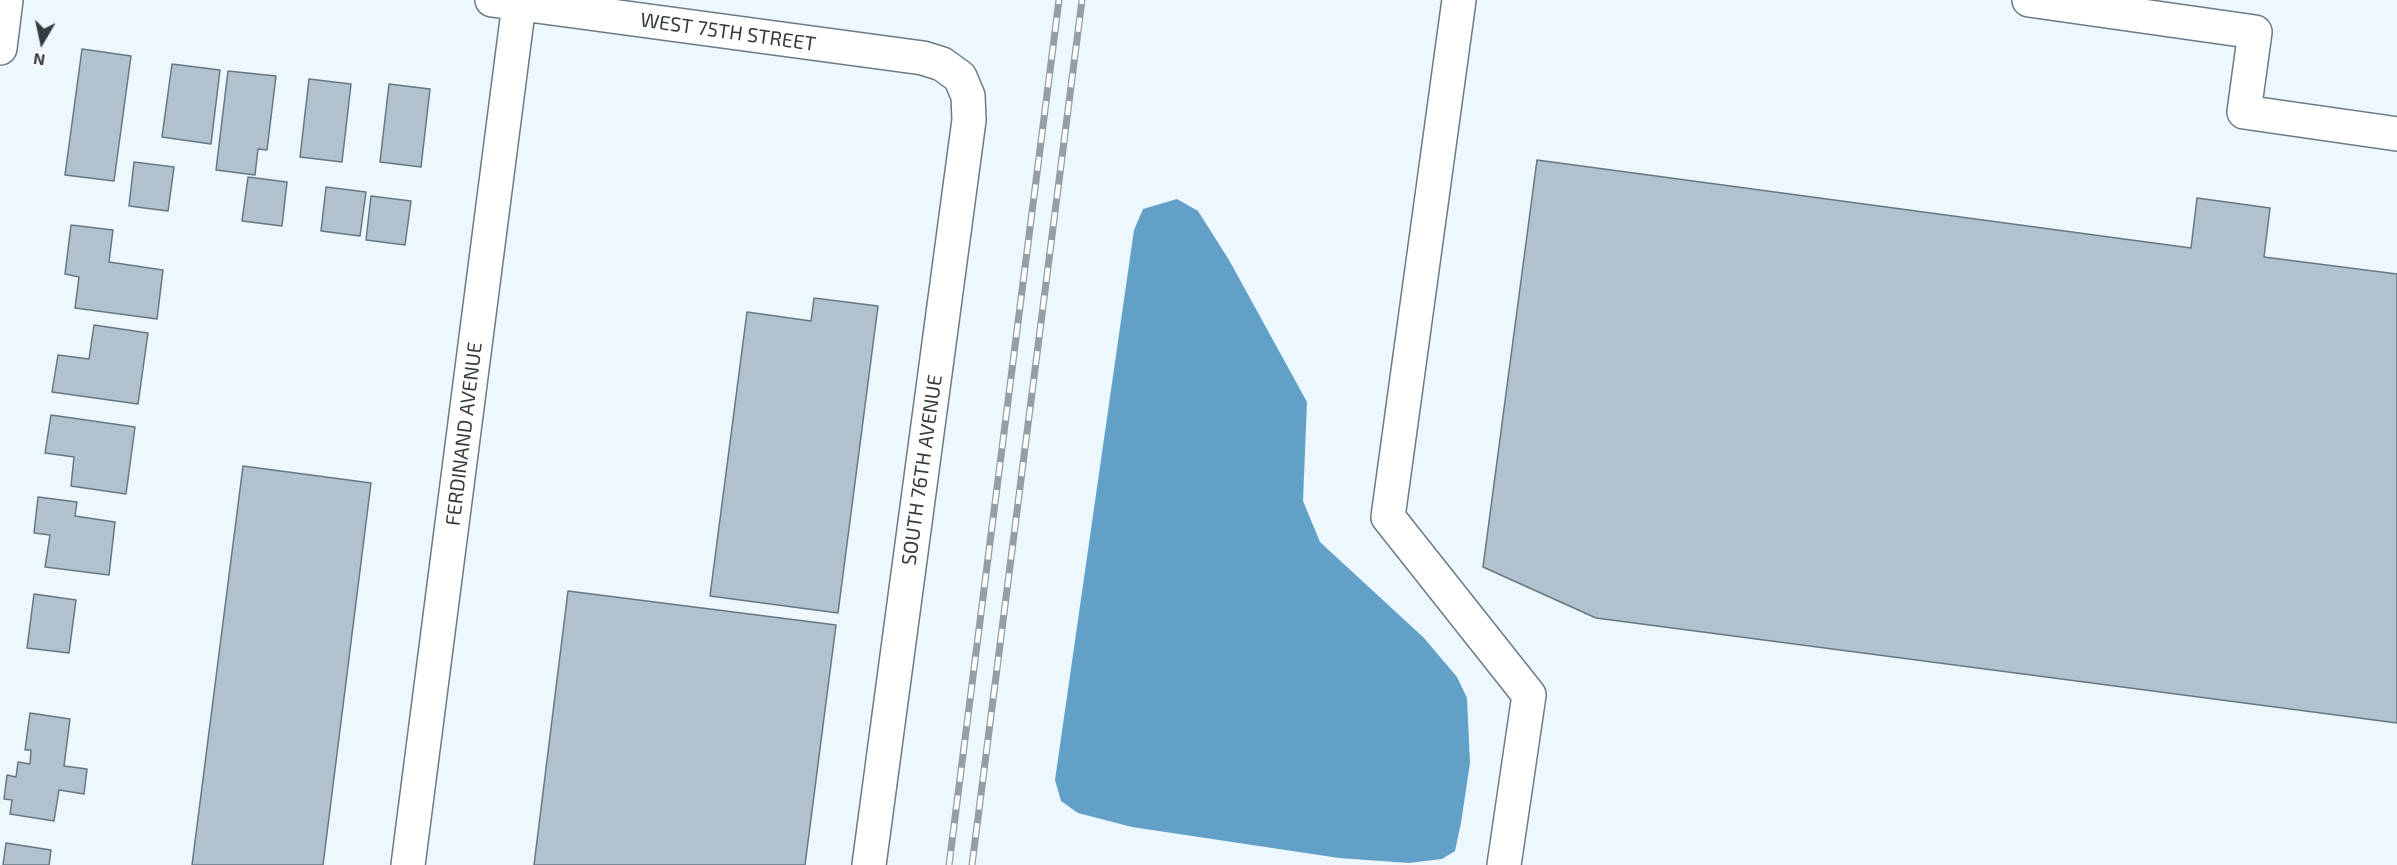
<!DOCTYPE html>
<html>
<head>
<meta charset="utf-8">
<style>
	body { margin:0 }
	#map { position:relative; width:2397px; height:865px; overflow:hidden; background:#ecf7fe; font-family:"Exo 2",sans-serif }
	canvas { display:block }
	.north { position:absolute; left:12px; top:12px; width:60px; height:60px; -webkit-text-stroke:4px #fff; paint-order:stroke; rotate:189deg; font-size:16px; font-weight:700; line-height:24px; text-align:center; color:#343c40 }
	.north::after { content:''; display:block; margin:auto; width:21px; height:27px; background:#343c40; clip-path:polygon(50% 0,100% 100%,50% 72%,0 100%) }
</style>
</head>
<body>
<div id="map">
<canvas width="2397" height="865"></canvas>
<div class="north">N</div>
</div>
<script>
const context = document.querySelector('canvas').getContext('2d');
context.lineJoin = 'round';
function fillPath(path, color) {
  context.fillStyle = color;
  context.fill(path, 'evenodd');
}
function toPath(rows) {
  const path = new Path2D();
  for (const r of rows) {
    path.moveTo(r[0], r[1]);
    for (let i = 2; i < r.length; i += 2) path.lineTo(r[i], r[i + 1]);
  }
  return path;
}
function stroke(path, color, width, dash) {
  context.strokeStyle = color;
  context.lineWidth = width;
  context.lineCap = dash ? 'butt' : 'round';
  context.setLineDash(dash || []);
  context.stroke(path);
}
function label(font, color, halo, rows, align = 'center') {
  context.font = font + ' "Exo 2",sans-serif';
  context.lineWidth = 6;
  context.setLineDash([]);
  context.textBaseline = 'middle';
  context.strokeStyle = halo;
  context.fillStyle = color;
  for (const [text, x, y, turn = 0] of rows) {
    context.save();
    context.translate(x, y);
    context.rotate((+turn || 0) * Math.PI / 180);
    context.textAlign = isNaN(turn) ? turn : align;
    if (halo) context.strokeText(text, 0, 0);
    context.fillText(text, 0, 0);
    context.restore();
  }
}
fillPath(toPath([
	[1177,199,1198,211,1229,260,1307,402,1303,501,1320,542,1424,638,1457,677,1467,698,1470,763,1461,823,1455,851,1442,859,1409,863,1339,858,1132,827,1078,813,1061,801,1055,780,1134,230,1143,209]
]), '#62a0c8');
const building = toPath([
	[82,49,131,56,114,181,65,175,82,49],
	[172,64,220,70,211,144,162,137,172,64],
	[228,71,276,76,267,150,258,149,255,175,216,170,228,71],
	[309,79,351,84,342,162,300,157,309,79],
	[389,84,430,89,421,167,380,162,389,84],
	[1537,160,2191,248,2197,198,2270,208,2264,257,2397,274,2397,723,1596,618,1483,567,1537,160],
	[134,162,174,167,168,211,129,206,134,162],
	[248,177,287,182,282,226,242,221,248,177],
	[326,187,366,192,360,236,321,231,326,187],
	[371,196,411,201,405,245,366,240,371,196],
	[71,225,113,230,109,262,163,270,157,319,75,308,79,277,65,274,71,225],
	[814,298,878,306,838,613,710,596,747,312,811,321,814,298],
	[94,325,148,333,138,404,52,392,58,355,89,359,94,325],
	[51,415,135,427,126,494,71,486,74,457,45,453,51,415],
	[243,466,371,483,323,865,192,865,243,466],
	[38,497,77,502,75,516,115,522,109,575,45,567,50,535,34,533,38,497],
	[568,591,836,625,805,865,534,865,568,591],
	[34,594,76,600,69,653,27,648,34,594],
	[30,713,70,719,64,766,87,769,84,794,59,790,54,821,10,814,12,800,4,799,7,775,16,777,18,762,30,764,31,750,25,750,30,713],
	[6,843,51,850,49,865,3,865,6,843]
]);
fillPath(building, '#b1c2ce');
stroke(building, '#677782', 1.5);
const minor = toPath([
	[492,0,923,58,942,64,960,77,968,96,969,120,869,865],
	[1459,0,1388,517,1529,695,1504,865],
	[2029,0,2255,32,2244,112,2397,134],
	[0,48,6,0],
	[408,865,519,4]
]);
stroke(minor, '#6b7b86', 36);
stroke(minor, '#fff', 33);
const rail = toPath([
	[949,865,1059,0],
	[972,865,1082,0]
]);
stroke(rail, '#949ea4', 7);
stroke(rail, '#fff', 4.5, [14]);
label('20px', '#343c40', '#fff', [
	["WEST 75TH STREET",728,32,8],
	["FERDINAND AVENUE",464,434,-83],
	["SOUTH 76TH AVENUE",922,470,-82]
]);
</script>
</body>
</html>
